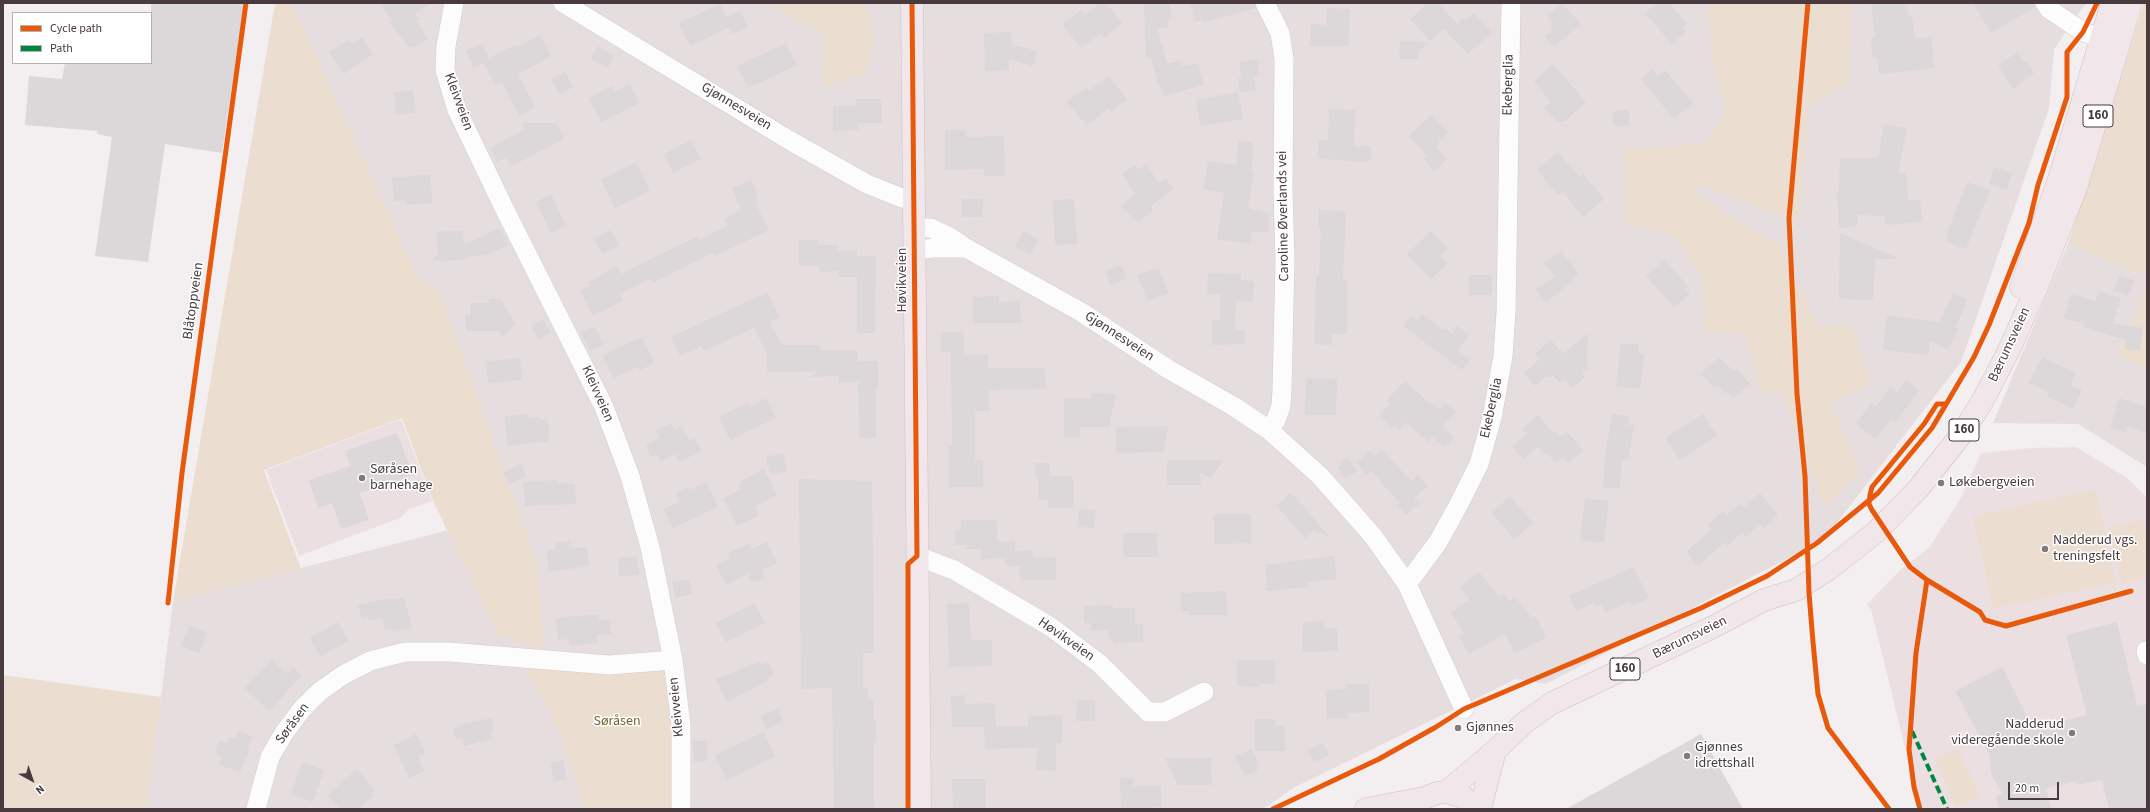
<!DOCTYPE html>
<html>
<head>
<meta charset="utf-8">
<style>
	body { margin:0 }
	#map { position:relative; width:2150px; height:812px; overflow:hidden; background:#f3eeef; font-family:"Source Sans 3",sans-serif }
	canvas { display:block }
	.frame { position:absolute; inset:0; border:4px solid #493a3f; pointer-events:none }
	.legend { position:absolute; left:12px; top:12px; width:140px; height:52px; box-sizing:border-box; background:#fff; border:1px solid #b6b0b2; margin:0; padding:5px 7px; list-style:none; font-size:12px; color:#493a3f }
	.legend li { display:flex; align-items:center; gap:8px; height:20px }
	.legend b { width:20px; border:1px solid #b6b0b2 }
	.north { position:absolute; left:12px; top:760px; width:40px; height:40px; -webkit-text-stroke:3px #fff; paint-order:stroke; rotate:140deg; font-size:11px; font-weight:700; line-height:16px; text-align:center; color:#493a3f }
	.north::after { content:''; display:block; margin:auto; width:14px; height:18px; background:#493a3f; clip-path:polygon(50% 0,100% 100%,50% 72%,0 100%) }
	.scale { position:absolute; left:2008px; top:782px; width:51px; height:18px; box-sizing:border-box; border:2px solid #493a3f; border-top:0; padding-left:5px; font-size:12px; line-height:14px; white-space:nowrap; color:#493a3f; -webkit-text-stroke:3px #fff; paint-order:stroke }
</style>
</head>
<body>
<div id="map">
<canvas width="2150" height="812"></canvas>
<div class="frame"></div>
<ul class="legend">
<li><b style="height:5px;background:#e8590c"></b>Cycle path</li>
<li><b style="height:5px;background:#00873e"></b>Path</li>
</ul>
<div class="north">N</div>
<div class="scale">20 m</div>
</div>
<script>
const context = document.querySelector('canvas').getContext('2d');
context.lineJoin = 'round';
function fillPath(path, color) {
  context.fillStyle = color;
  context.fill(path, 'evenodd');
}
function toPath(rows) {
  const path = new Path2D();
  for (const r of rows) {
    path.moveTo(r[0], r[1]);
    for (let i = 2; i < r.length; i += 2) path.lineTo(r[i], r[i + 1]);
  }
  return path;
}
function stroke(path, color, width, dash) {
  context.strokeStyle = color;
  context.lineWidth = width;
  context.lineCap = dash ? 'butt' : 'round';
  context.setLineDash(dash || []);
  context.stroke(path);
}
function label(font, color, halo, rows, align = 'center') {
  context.font = font + ' "Source Sans 3",sans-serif';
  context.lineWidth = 3;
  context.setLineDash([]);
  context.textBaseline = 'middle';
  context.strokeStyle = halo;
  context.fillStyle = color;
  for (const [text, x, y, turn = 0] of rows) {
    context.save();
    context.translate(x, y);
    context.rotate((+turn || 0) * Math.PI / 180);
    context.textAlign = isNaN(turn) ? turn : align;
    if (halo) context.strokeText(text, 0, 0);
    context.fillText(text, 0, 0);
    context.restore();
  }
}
fillPath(toPath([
	[277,3,2086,3,2054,49,2049,108,1961,362,1829,533,1817,543,1546,684,1516,679,1295,787,1263,809,147,809,173,601,480,522],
	[2068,244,2147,277,2147,285,2118,355,2147,369,2147,467,2078,424,1993,423]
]), '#e6dddf');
fillPath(toPath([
	[401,419,432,501,409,509,400,518,299,556,266,470],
	[2076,447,2127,478,2146,497,2147,809,1920,809,1871,609,1867,605,1900,570,1929,548,1961,498,1981,453,2032,448]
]), '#ecdfe2');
fillPath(toPath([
	[276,3,292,3,418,278,438,287,538,566,544,649,498,636,433,501,402,418,264,470,301,569,173,601,273,15],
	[763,3,865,3,875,36,866,74,822,86,823,34],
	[1708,3,1852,3,1850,81,1809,107,1798,223,1697,184,1698,196,1779,245,1819,326,1852,325,1871,385,1831,403,1861,470,1826,508,1781,393,1762,394,1745,335,1705,332,1702,277,1676,237,1625,223,1623,149,1705,144,1726,112,1712,61],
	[2144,3,2147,3,2147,277,2068,244],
	[2147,285,2147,369,2118,355],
	[2096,489,2116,583,1993,609,1973,516],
	[2143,519,2147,534,2147,578,2122,584,2108,528],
	[518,658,672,665,677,809,585,809,557,726],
	[3,675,161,697,147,809,3,809],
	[1958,748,1980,796,1956,807,1934,759]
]), '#ebded1');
fillPath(toPath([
	[151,3,244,3,222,153,165,144,148,262,95,256,112,137,97,134,98,131,25,125,29,76,62,79,65,63,151,63],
	[380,3,431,3,415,14,419,19,416,21,428,38,415,47,409,47,390,23,392,21],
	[1100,3,1106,3,1123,23,1104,38,1100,33,1081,48,1062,24,1081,10,1085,15],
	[1144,3,1170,3,1171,20,1168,20,1168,28,1157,28,1167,64,1180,60,1181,66,1198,63,1204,85,1164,96,1161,86,1159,87,1151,57,1146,58],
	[1190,3,1254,3,1255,8,1203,23,1203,20,1195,22],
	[1428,3,1438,3,1457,24,1464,18,1466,20,1474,13,1492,32,1468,54,1444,29,1430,41,1410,19],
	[1561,3,1581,24,1554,47,1545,37,1552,31,1550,28,1554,24,1547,16],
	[1657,3,1669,3,1687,24,1683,28,1686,32,1672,44,1645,13],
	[1871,3,1904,3,1904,5,1907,5,1908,15,1911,15,1913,20,1915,39,1931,37,1934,68,1879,74,1877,57,1873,58,1871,38,1875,37],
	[1973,3,2034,3,2035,7,1991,33],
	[720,4,726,17,740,10,748,27,732,34,729,27,690,46,679,23],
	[1327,8,1350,9,1349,46,1310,46,1311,24,1326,25],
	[1011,32,1012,44,1037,51,1033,66,1009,59,1009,70,985,71,984,33],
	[541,35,551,57,518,74,535,107,519,116,502,82,495,85,484,63,473,68,466,50,483,44,488,56,486,59,515,45,517,47],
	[362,37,373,54,344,74,329,53,349,39,352,44],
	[1400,41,1429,42,1418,52,1418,59,1399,59],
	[786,43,797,65,748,88,737,66],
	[597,46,614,56,608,68,591,59],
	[2017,53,2024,63,2027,61,2034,73,2013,89,1998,65],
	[1257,59,1259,75,1241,78,1239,62],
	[1553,64,1586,102,1564,122,1556,121,1544,108,1551,102,1534,81],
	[1652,69,1658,76,1665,70,1693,103,1674,119,1641,79],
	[565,72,573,87,559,95,551,79],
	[1108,76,1127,99,1111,112,1109,108,1087,125,1066,102,1087,88,1089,91],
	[1254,76,1256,90,1240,92,1238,78],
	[630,84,639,103,601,122,589,98,612,86,615,91],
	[413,90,416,113,396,115,394,92],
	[1238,92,1243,119,1201,126,1196,100],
	[856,99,881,99,882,123,858,123,858,130,833,131,833,106,856,106],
	[1329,109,1355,110,1354,146,1371,146,1371,161,1355,162,1318,158,1318,140,1328,140],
	[1629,110,1630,126,1614,126,1613,111],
	[1431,115,1448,133,1438,141,1440,143,1436,147,1447,159,1434,171,1424,159,1427,157,1424,152,1409,136],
	[522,123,557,123,564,139,518,163,510,165,506,157,497,162,490,148,525,129],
	[1884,124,1907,128,1898,173,1906,173,1908,200,1920,200,1922,222,1885,225,1884,216,1858,215,1857,226,1839,228,1837,194,1839,192,1840,158,1878,158],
	[945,130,966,130,966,137,1004,136,1005,176,984,176,984,169,945,170],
	[691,140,701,159,673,173,664,154],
	[1238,141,1253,142,1252,173,1254,173,1248,208,1269,213,1269,232,1252,232,1250,244,1217,239,1224,193,1204,190,1208,161,1237,165],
	[1558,152,1579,177,1583,174,1604,199,1583,217,1563,192,1558,195,1537,170],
	[636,162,650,191,615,208,601,179],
	[1146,164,1159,183,1166,179,1174,189,1151,206,1153,210,1139,222,1120,206,1135,194,1122,174,1135,165,1138,170],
	[1994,167,2012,173,2007,190,1989,184],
	[430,174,433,203,406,205,405,200,394,201,392,178],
	[751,180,758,195,756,196,759,203,756,204,769,230,715,256,713,253,653,283,651,279,620,294,623,301,593,316,580,290,590,285,588,282,617,266,621,274,698,236,699,240,727,226,724,219,741,210,732,188],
	[1967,182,1990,190,1966,249,1946,242,1946,237],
	[551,194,566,226,551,233,536,202],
	[962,199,983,199,982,217,962,217],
	[1074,199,1077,244,1055,245,1053,200],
	[1319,210,1346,211,1343,280,1347,280,1347,334,1332,334,1332,345,1314,344,1316,276,1319,276,1321,229,1318,229],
	[500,228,508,245,487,255,466,257,466,259,439,262,438,260,434,261,433,258,438,255,437,232,462,230,465,244],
	[611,230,619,246,602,254,594,238],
	[1024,231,1039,239,1030,255,1015,246],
	[1431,231,1448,249,1440,256,1448,263,1431,279,1407,254],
	[1840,233,1900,259,1875,259,1873,300,1839,299],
	[799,240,818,240,818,245,837,245,838,251,857,250,857,256,876,256,875,333,857,333,857,277,838,277,838,271,819,272,819,266,799,266],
	[1561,251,1579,274,1546,303,1536,290,1555,276,1544,263],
	[1664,260,1688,286,1685,288,1690,294,1674,307,1646,276],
	[1122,265,1127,279,1110,285,1105,271],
	[1159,268,1168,293,1148,301,1137,275],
	[1208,273,1241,274,1241,280,1254,281,1253,302,1236,301,1235,330,1245,330,1245,344,1212,345,1212,320,1220,320,1220,294,1207,294],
	[1469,275,1492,275,1492,295,1469,295],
	[2119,276,2134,280,2129,296,2114,291],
	[2098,291,2121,298,2113,323,2143,328,2140,351,2125,349,2126,340,2083,327,2084,324,2064,318,2071,294,2096,301],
	[767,292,779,317,769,322,782,345,819,345,820,350,857,350,858,361,878,361,878,387,876,387,876,438,859,438,858,382,839,382,839,376,810,377,819,371,767,372,767,353,754,328,704,351,702,346,680,356,671,337],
	[1953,293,1968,300,1955,327,1958,329,1948,350,1930,341,1928,355,1883,350,1887,315,1939,322],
	[999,296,999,302,1020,301,1021,323,973,323,973,297],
	[489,299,501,299,516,324,503,336,499,331,466,331,465,315,470,315,470,303,489,303],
	[1422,314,1443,330,1445,328,1452,334,1457,326,1469,335,1458,350,1470,360,1462,370,1403,326,1411,316,1417,320],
	[543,319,551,332,539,340,531,326],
	[595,327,603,345,590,351,581,332],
	[941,332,964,332,964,355,988,354,988,368,1045,368,1046,389,989,390,989,411,975,411,975,460,983,460,983,487,949,487,949,446,952,446,951,352,941,352],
	[1588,333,1586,365,1589,368,1582,373,1585,377,1572,388,1565,379,1560,383,1553,375,1549,378,1546,376,1535,386,1524,373,1540,359,1535,354,1551,340,1563,354],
	[642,337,654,363,640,370,638,367,613,378,603,355],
	[1621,343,1639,345,1638,353,1644,354,1640,389,1616,386],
	[2042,357,2076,373,2070,385,2082,390,2073,409,2047,396,2049,392,2029,383],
	[520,358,522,380,488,383,486,362],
	[1719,358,1734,371,1737,369,1750,384,1733,398,1727,392,1725,394,1717,385,1714,388,1701,373],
	[1306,378,1337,379,1336,415,1305,415],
	[1906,380,1919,390,1895,423,1891,419,1876,439,1856,424,1871,403,1876,407,1890,387,1897,392],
	[1405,381,1430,404,1432,403,1439,409,1445,403,1456,412,1443,426,1454,437,1445,447,1432,437,1428,442,1406,422,1399,429,1395,425,1392,428,1379,415,1390,404,1387,400],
	[1091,393,1116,394,1109,427,1080,427,1080,437,1064,438,1064,398,1091,398],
	[766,398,776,418,730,440,719,417,748,403,750,407],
	[2119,398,2147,407,2147,433,2127,426,2125,432,2110,428],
	[528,414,529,418,540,417,541,420,548,419,549,441,507,446,505,416],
	[1612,414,1629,416,1628,425,1634,425,1628,460,1622,459,1620,489,1603,487,1605,457],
	[1703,414,1717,436,1680,460,1665,438],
	[1538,415,1553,433,1555,431,1560,437,1567,432,1584,451,1568,463,1563,457,1556,463,1547,453,1545,455,1538,447,1523,459,1512,446,1527,434,1522,429],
	[671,423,675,430,682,426,689,441,695,438,702,451,679,462,676,454,661,461,657,454,651,456,646,445,659,438,656,431],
	[1168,426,1164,452,1116,453,1116,427],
	[397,433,413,475,360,493,369,520,341,529,332,503,318,508,309,480,350,466,345,451],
	[1381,449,1411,481,1418,475,1428,486,1414,498,1419,504,1406,515,1397,505,1400,503,1371,471,1367,475,1357,463,1370,451,1374,456],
	[783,453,787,471,770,475,766,457],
	[1347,456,1357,471,1345,479,1338,468],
	[1175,460,1224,460,1211,478,1200,473,1201,485,1167,485,1167,461],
	[1035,463,1050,463,1049,476,1072,476,1071,480,1074,480,1074,508,1048,508,1048,500,1038,500,1038,477,1035,477],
	[521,464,526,476,509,484,503,472],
	[764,469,777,495,755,506,759,515,737,526,723,498,741,489,739,484,742,483,741,481],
	[799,479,872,481,874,653,863,653,863,688,868,688,868,699,874,699,874,721,876,721,876,742,874,742,874,807,870,807,870,809,834,809,832,688,801,689],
	[558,480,559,483,575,484,576,504,525,506,523,482],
	[706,482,718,507,673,528,664,509,679,502,676,493,689,487,690,490],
	[1290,493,1299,501,1330,538,1314,530,1305,538,1277,506],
	[1760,493,1778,515,1763,528,1760,524,1745,537,1742,533,1727,546,1724,542,1698,566,1686,552,1712,529,1708,525,1723,511,1727,515,1741,503,1744,507],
	[1510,496,1533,523,1514,539,1492,513],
	[1585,498,1609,501,1604,543,1580,540],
	[1079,509,1096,510,1094,528,1077,527],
	[1214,514,1251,514,1251,543,1214,544],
	[961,520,997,520,998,542,1015,541,1015,551,1032,550,1033,558,1056,557,1056,580,1020,580,1019,566,1006,566,1006,558,981,559,981,549,966,549,966,545,955,545,955,530,961,529],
	[1123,533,1157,533,1158,557,1124,557],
	[570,541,572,548,587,547,589,566,549,572,547,550,555,550,556,543],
	[767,542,777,563,762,570,764,579,750,582,749,574,726,585,716,565,731,558,728,553,739,548,749,544,751,549],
	[637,556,639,575,619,576,618,558],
	[1334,556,1337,579,1308,582,1308,587,1267,591,1265,565],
	[1633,567,1649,598,1632,606,1629,601,1605,613,1601,605,1595,607,1593,603,1576,611,1569,596],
	[1479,572,1500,597,1504,594,1510,601,1515,597,1532,618,1536,616,1546,638,1514,653,1505,634,1469,654,1459,636,1464,633,1451,612,1470,599,1460,587],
	[689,579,692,594,676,598,672,582],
	[1226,591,1227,615,1189,615,1189,611,1181,611,1181,593],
	[404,597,412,628,393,632,392,628,385,630,382,618,369,621,368,616,362,618,358,605,388,598,389,600],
	[755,603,765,623,726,642,716,623],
	[969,603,971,640,992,640,992,666,949,667,947,604],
	[1113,605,1113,608,1135,608,1135,625,1143,624,1143,642,1113,643,1113,639,1109,639,1108,630,1091,631,1091,623,1084,623,1084,606],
	[598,614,599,620,609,619,611,634,597,635,598,643,570,646,569,639,558,640,556,618],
	[1324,621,1324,628,1337,628,1338,651,1302,652,1303,622],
	[338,622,348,641,320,657,310,638],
	[2117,622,2137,706,2147,704,2147,809,2109,809,2102,780,2077,785,2076,781,2046,788,2051,809,1999,809,1996,796,2003,794,1992,776,1989,754,1955,691,2002,667,2033,728,2087,715,2066,635],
	[190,625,207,633,199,653,181,646],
	[272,660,286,674,293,667,302,675,269,711,245,688],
	[1237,660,1275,660,1275,683,1259,684,1259,687,1237,686],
	[760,662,761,665,768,662,774,674,768,677,769,680,727,702,715,679],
	[1347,684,1369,684,1369,712,1348,713,1349,718,1327,718,1326,690,1347,689],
	[964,695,965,704,995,703,996,726,1028,726,1028,716,1062,715,1062,743,1056,743,1056,771,1036,770,1037,748,985,749,984,727,952,727,951,696],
	[1077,700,1095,700,1095,721,1076,721],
	[778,709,783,722,766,729,761,716],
	[491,718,494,731,490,732,492,739,464,746,462,738,456,740,453,729,459,728,459,725],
	[1255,719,1275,719,1275,726,1285,726,1285,751,1255,751],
	[238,731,252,736,247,751,249,751,240,772,219,765,222,757,215,754,219,740,227,743,229,737,236,739],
	[764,732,775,756,727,780,715,755],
	[416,734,425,753,418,756,424,771,409,778,394,745],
	[1701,734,1743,809,1566,809],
	[693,741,707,741,707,761,694,762],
	[1323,743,1329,755,1314,762,1308,750],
	[1252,749,1259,764,1256,766,1258,770,1245,776,1235,756],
	[1165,758,1211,758,1212,785,1178,785],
	[563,760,567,779,554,782,550,763],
	[302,762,324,770,313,802,291,794],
	[357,769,375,790,371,793,373,796,358,809,341,809,328,795],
	[1120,778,1134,778,1134,786,1161,786,1161,807,1121,809],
	[952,779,986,779,986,809,953,809]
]), '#dcd7d8');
const minor = toPath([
	[454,3,446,46,445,70,457,110,504,208,604,407,630,476,650,547,673,660,681,725,681,809],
	[563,3,789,140,867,184,902,198,914,199],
	[1265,3,1280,33,1284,59,1283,190,1285,260,1282,390,1281,406,1276,420,1269,430],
	[2045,3,2049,9,2083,32,2116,42],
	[915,228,931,228,950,237,966,248,1081,312,1168,369,1233,406,1269,430,1320,476,1373,536,1407,584,1438,542,1458,506,1479,464,1492,418,1503,356,1506,312,1511,3],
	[915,251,932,248,966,248],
	[917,556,954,570,1051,627,1100,664,1148,712,1165,712,1204,692],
	[1407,584,1464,709],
	[2146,651,2147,655],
	[256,809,270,757,284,733,302,709,319,692,343,675,370,661,405,652,449,652,609,665,673,660]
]);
const major = toPath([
	[912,3,920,809],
	[2021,287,2059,179,2112,3],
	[1446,792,1495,751,1524,723,1552,703,1713,627,1764,600,1796,590,1829,569,1876,532,1918,489,1961,435,1982,402,2009,350,2037,287,2076,188,2131,3],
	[1366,809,1424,798],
	[1414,809,1424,798,1437,793,1446,792,1463,797,1476,809],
	[1480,809,1495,751]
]);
stroke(minor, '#d1cccd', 20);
stroke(major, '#d3bec2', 23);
stroke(minor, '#fdfcfd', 19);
stroke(major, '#f1e6e9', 22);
stroke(toPath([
	[1912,731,1947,809]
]), '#00873e', 4, [8, 4]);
stroke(toPath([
	[1808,3,1789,218,1797,394,1805,476,1809,593,1813,642,1818,694,1828,728,1889,809],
	[1946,404,1937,404,1924,424,1872,487,1870,495,1869,504,1872,510,1910,567,1927,580,1980,612,1985,620,2006,626,2131,591],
	[168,603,182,473,246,3],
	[908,809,908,564,917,556,912,3],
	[1273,809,1379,759,1436,727,1464,709,1701,608,1767,576,1817,543,1878,493,1932,428,1974,357,1989,325,2029,223,2038,185,2067,97,2067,52,2083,32,2097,3],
	[1920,809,1914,787,1909,749,1916,653,1927,580]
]), '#e8590c', 5);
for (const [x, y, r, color] of [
	[362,478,4,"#84797d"],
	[1941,483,4,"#84797d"],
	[2045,549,4,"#84797d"],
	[1458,728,4,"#84797d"],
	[2072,733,4,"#84797d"],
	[1687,756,4,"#84797d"]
]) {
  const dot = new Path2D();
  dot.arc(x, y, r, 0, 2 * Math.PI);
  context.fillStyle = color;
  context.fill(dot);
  stroke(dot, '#fff', 1.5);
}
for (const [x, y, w] of [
	[2098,116,30],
	[1964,430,30],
	[1625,669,30]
]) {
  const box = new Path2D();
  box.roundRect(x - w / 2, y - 11, w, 22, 3);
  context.fillStyle = '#fff';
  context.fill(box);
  stroke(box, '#493a3f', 1);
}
label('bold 13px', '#493a3f', null, [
	["160",2098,116],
	["160",1964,430],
	["160",1625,669]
]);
label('14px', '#493a3f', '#fff', [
	["Ekeberglia",1509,85,-89],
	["Kleivveien",458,102,70],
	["Gjønnesveien",736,107,31],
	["Caroline Øverlands vei",1284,216,-91],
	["Høvikveien",903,280,-90],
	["Blåtoppveien",194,301,-82],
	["Gjønnesveien",1119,337,33],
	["Bærumsveien",2010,345,-65],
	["Kleivveien",597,394,66],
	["Ekeberglia",1492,408,-78],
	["Bærumsveien",1690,638,-26],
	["Høvikveien",1066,640,35],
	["Kleivveien",677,707,-95],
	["Søråsen",293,724,-54]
]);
label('14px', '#493a3f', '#fff', [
	["Søråsen",370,470],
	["barnehage",370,486],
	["Løkebergveien",1949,483],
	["Nadderud vgs.",2053,541],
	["treningsfelt",2053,557],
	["Nadderud",2064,725,"right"],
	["videregående skole",2064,741,"right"],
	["Gjønnes",1466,728],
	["Gjønnes",1695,748],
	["idrettshall",1695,764]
], 'left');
label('14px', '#766332', '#fff', [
	["Søråsen",617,722]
]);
</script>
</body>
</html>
